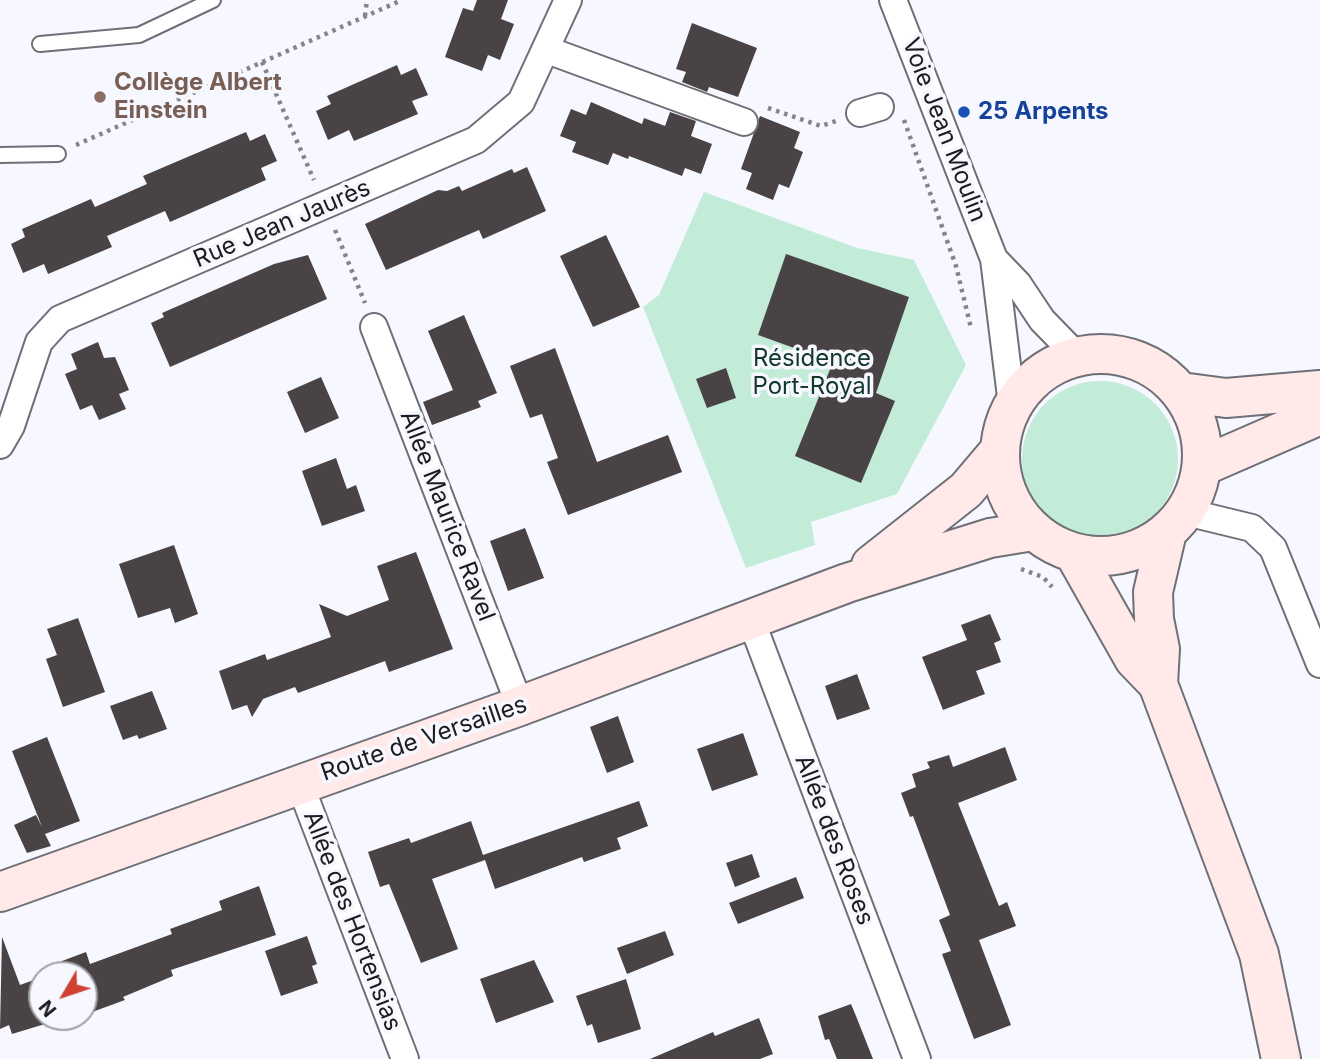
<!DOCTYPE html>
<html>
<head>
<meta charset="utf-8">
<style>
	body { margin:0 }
	#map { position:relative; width:1320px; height:1059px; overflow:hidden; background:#f6f7ff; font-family:Inter,sans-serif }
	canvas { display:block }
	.north { position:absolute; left:28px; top:961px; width:70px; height:70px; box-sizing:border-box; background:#f6f7ff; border:2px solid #9f9fa5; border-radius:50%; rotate:231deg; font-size:19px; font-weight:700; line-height:28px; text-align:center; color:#1c1c1f }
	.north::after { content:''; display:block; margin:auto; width:24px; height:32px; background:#cf4230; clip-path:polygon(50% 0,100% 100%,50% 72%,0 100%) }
</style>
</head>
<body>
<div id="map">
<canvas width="1320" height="1059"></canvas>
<div class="north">N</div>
</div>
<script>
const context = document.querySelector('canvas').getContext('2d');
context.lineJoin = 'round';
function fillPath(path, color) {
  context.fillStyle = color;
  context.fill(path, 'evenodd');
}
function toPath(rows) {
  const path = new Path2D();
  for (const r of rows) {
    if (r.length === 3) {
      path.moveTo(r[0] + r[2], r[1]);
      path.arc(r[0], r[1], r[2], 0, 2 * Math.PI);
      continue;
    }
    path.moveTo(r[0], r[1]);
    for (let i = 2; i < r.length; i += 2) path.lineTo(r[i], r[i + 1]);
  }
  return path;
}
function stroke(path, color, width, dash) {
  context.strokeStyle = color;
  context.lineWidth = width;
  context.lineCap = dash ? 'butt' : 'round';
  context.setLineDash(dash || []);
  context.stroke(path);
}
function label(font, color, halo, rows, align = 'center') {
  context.font = font + ' Inter,sans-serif';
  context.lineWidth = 7;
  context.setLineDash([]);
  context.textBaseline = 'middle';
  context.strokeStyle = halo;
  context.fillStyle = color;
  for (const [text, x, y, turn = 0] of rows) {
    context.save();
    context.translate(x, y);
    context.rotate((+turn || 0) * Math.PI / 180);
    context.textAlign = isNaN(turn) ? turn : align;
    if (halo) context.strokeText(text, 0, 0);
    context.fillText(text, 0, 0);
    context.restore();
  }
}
fillPath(toPath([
	[704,192,857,248,914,260,966,365,897,494,811,522,815,545,746,568,643,307,659,295],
	[1100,459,78]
]), '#c2ecd8');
fillPath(toPath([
	[477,0,508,0,501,19,514,24,500,60,488,55,482,71,445,57,463,8,473,11],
	[692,23,757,48,738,97,709,87,707,92,682,82,686,72,676,69],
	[397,65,401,75,416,68,428,95,412,101,418,114,354,141,349,130,328,140,316,111,331,104,327,96],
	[591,102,642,124,644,118,665,126,670,112,696,121,691,136,712,144,701,174,685,168,682,176,629,156,628,159,613,153,608,165,572,152,576,142,560,136,571,109,586,115],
	[760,116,800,132,794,148,803,152,789,188,779,184,773,200,746,189,752,173,741,169],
	[246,132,250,141,265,134,277,161,261,168,266,180,170,222,165,211,107,236,112,247,48,274,44,264,23,273,11,244,25,237,22,229,91,199,95,207,147,184,143,176],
	[527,167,546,211,483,239,479,230,386,270,365,224,438,190,447,191,459,186,462,191,512,169,514,173],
	[606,235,640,307,593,327,560,256],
	[786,254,909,297,876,393,895,401,861,483,795,456,833,362,758,335],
	[308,255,327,299,170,367,151,323,164,317,162,313,274,264],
	[464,315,497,393,478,401,481,407,432,425,423,402,453,390,428,331],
	[98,342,104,358,115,357,129,390,119,394,126,409,99,420,92,405,80,410,65,374,77,369,71,354],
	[555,348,597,462,668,435,682,472,568,515,547,462,558,458,542,414,530,418,510,366],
	[726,368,736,398,707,408,696,379],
	[321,377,339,418,305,433,287,392],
	[336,458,347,489,356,485,365,511,322,526,302,471],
	[525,528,544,578,508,591,490,541],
	[174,545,198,614,175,623,170,608,138,618,119,564],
	[416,552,453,649,389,672,385,661,298,693,295,687,263,699,252,717,247,705,232,710,219,671,265,654,267,660,331,637,319,604,347,616,389,600,377,566],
	[990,614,1001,640,994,643,1001,662,976,671,985,694,943,710,922,657,967,640,961,625],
	[78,618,105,692,63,707,46,659,57,655,47,629],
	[857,674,870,709,837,720,825,686],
	[152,691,167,729,139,739,137,735,123,740,110,706],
	[618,716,634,762,607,773,590,727],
	[743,733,758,775,712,791,697,749],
	[47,737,80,821,45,834,51,846,27,853,14,825,36,815,42,827,12,751],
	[1005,747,1017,780,958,803,999,906,1007,902,1016,926,979,940,1011,1025,974,1039,942,954,951,951,939,920,950,915,913,816,910,817,901,793,916,787,912,774,930,768,927,762,949,755,953,767],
	[639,801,648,826,617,838,621,849,584,862,582,857,495,889,485,860,432,879,458,949,421,963,389,884,380,887,368,852,409,838,411,843,471,821,483,855],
	[752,854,760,877,735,887,726,863],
	[796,877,804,898,738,924,729,903],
	[259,886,276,935,171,970,173,976,123,997,125,1000,84,1015,84,975,47,975,65,969,62,961,86,952,90,964,172,934,170,929,222,910,219,901],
	[665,931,674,955,627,974,617,948],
	[307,936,317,964,312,966,318,983,281,996,265,951],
	[2,937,20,985,42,977,42,1017,68,1017,12,1034,9,1025,0,1029],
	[534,960,554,1002,496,1023,480,979],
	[626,979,641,1029,598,1043,592,1024,587,1026,576,996],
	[851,1004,856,1016,873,1059,837,1059,829,1039,825,1040,818,1016],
	[759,1018,773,1054,760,1059,650,1059,713,1032,715,1036]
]), '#4a4346');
const service = toPath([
	[40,44,139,35,213,0],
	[0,155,58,154]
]);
const minor = toPath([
	[893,0,994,259,1012,405],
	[547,50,744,122],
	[860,113,880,107],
	[994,259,1018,284,1042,320,1077,356],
	[374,327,520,706],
	[0,445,11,426,39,342,60,319,476,140,521,102,568,0],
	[1186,512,1252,528,1273,548,1320,664],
	[751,620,917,1059],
	[299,782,405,1059]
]);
const secondary = toPath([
	[1101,455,101],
	[1181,392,1226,398,1320,390],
	[1203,466,1320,415],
	[1167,532,1153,592,1154,619,1160,649,1158,684,1259,954,1281,1059],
	[1074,553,1134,659,1158,684],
	[871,565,966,490,999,451],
	[0,892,520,706,847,583,990,538,1033,531]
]);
stroke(service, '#6f7077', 18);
stroke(minor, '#6f7077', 30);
stroke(secondary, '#6f7077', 42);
stroke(toPath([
	[365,16,367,0],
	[262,62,314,180],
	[768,108,821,126,836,121],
	[904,120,956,266,971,328],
	[76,145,402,0],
	[335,230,365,303],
	[1021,569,1043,577,1052,587]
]), '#84858a', 4.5, [3.5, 5]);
stroke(service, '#fff', 14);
stroke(minor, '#fff', 26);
stroke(secondary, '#ffeae9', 38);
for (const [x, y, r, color] of [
	[100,97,7,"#8d6e63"],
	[964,112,7,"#1a4fb4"]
]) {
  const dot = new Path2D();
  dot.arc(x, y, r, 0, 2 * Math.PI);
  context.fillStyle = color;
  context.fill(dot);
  stroke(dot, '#f6f7ff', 2.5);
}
label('bold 24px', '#785e54', '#f6f7ff', [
	["Collège Albert",114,83],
	["Einstein",114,111]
], 'left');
label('bold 24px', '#164399', '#f6f7ff', [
	["25 Arpents",978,112]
], 'left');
label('24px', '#1c1c1f', '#f6f7ff', [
	["Voie Jean Moulin",944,130,69],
	["Rue Jean Jaurès",282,224,-23],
	["Allée Maurice Ravel",447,516,69],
	["Route de Versailles",424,739,-19],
	["Allée des Roses",834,840,69],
	["Allée des Hortensias",352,921,69]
]);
label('24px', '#123829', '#f6f7ff', [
	["Résidence",812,359],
	["Port-Royal",812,387]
]);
</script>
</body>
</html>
